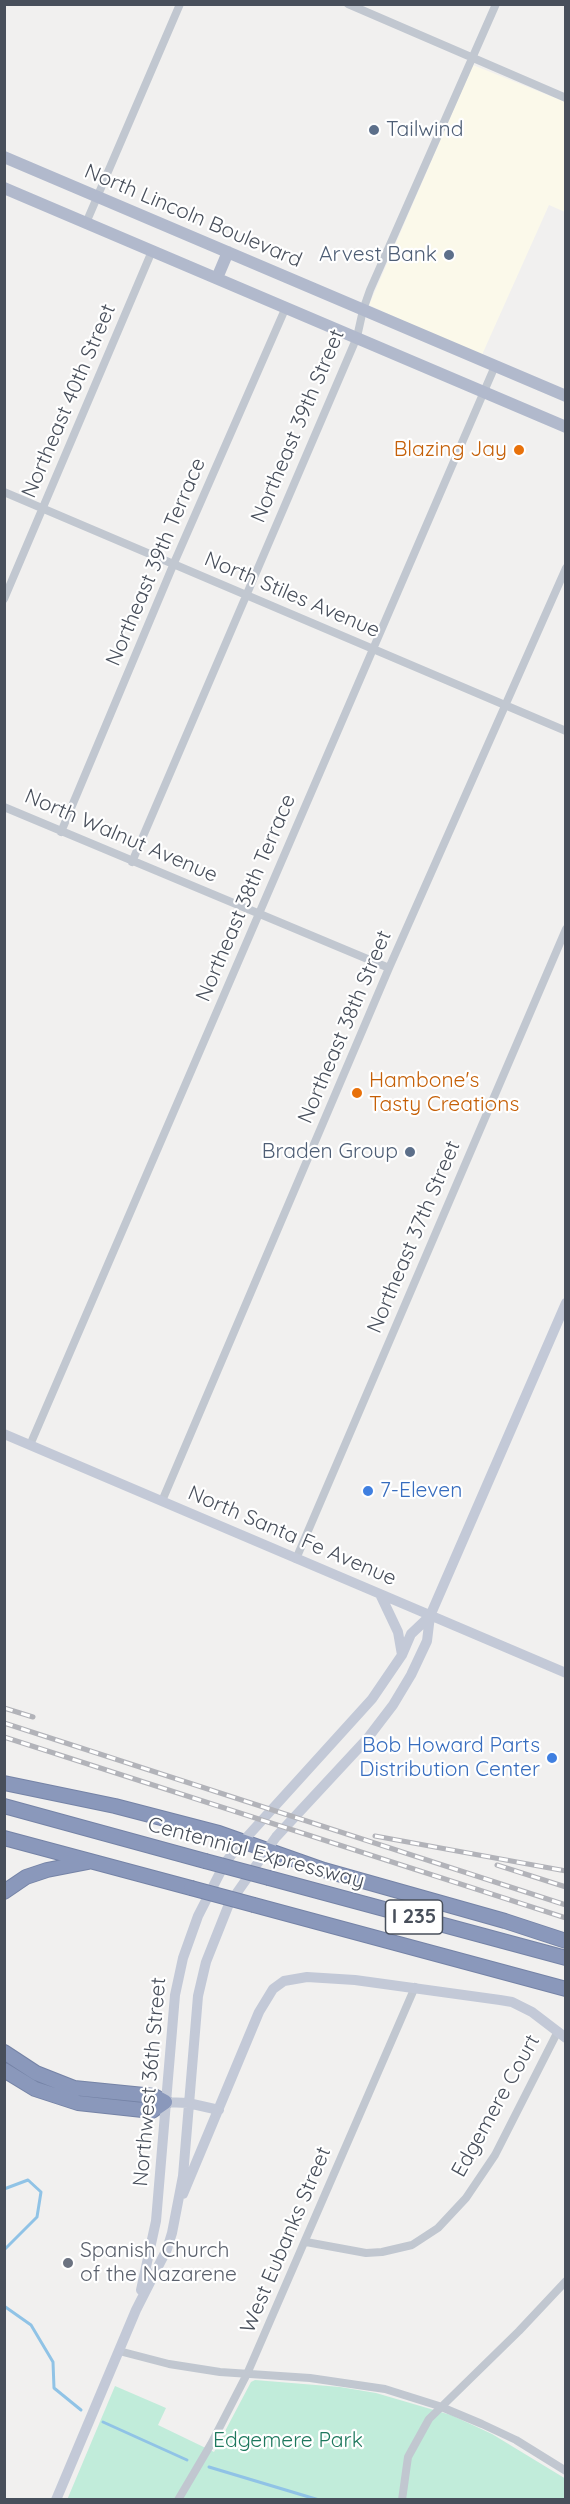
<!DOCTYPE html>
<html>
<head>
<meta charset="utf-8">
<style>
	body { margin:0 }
	#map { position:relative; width:570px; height:2504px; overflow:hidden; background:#f1f0ef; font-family:Quicksand,sans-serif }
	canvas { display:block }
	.frame { position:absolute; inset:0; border:6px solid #484f5b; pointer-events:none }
</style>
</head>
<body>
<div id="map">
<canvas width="570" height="2504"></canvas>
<div class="frame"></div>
</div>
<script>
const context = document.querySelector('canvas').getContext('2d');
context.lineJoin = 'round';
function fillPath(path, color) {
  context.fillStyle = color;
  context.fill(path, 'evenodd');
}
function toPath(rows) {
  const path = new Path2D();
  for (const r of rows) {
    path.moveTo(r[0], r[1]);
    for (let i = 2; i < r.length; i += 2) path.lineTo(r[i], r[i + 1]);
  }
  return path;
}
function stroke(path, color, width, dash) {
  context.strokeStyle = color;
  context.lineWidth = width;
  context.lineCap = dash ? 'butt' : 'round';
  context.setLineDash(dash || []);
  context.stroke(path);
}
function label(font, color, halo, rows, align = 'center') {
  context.font = font + ' Quicksand,sans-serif';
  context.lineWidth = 4.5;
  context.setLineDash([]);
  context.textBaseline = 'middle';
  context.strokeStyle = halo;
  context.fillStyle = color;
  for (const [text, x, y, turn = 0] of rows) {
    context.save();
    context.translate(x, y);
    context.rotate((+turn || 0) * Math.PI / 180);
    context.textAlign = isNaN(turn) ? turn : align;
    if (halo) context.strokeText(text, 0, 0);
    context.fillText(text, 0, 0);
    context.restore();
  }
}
fillPath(toPath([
	[473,65,565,102,565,212,549,205,481,357,369,305]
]), '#fbf9ea');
fillPath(toPath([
	[255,2380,340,2387,376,2393,451,2415,492,2434,566,2479,565,2500,67,2500,115,2386,166,2408,158,2425,214,2452,251,2382]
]), '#c1ecda');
stroke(toPath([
	[4,2189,28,2180,41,2192,37,2217,4,2250],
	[4,2306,31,2325,53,2362,54,2388,81,2410],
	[103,2422,187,2460],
	[209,2467,319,2500]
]), '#90c3e6', 3);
const highway = toPath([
	[4,1783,115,1806,219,1833,324,1870,505,1921,566,1941],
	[4,1806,205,1861],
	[4,1838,191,1888],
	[269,1878,566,1958],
	[4,1892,26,1877,47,1870,88,1862],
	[254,1905,566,1989],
	[4,2052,36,2073,74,2088,154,2096,165,2102,152,2111,78,2103,35,2089,4,2070]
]);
stroke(highway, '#7583a6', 16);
stroke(toPath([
	[348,4,566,98],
	[86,223,180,4],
	[4,492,566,731],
	[4,599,152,251],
	[4,807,389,968],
	[61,832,174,563,286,307],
	[132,862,357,337,363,310,370,290,496,4],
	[30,1445,495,366],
	[162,1501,389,968,566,568],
	[296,1559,566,929],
	[306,2242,366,2253,382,2252,412,2245,438,2228,466,2198,495,2155,558,2031],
	[119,2351,169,2364,220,2372,310,2378,385,2389,439,2406,482,2424,516,2440,566,2471],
	[178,2500,211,2444,247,2374,415,1987],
	[402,2500,408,2457,429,2419,519,2331,566,2281]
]), '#c1c7d0', 8);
stroke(toPath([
	[4,1434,566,1673],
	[380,1594,398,1632,402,1655],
	[165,2102,188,2103,219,2110],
	[183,2194,259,2012,273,1989,284,1981,307,1977,355,1980,500,2000,512,2002,532,2012,566,2038],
	[141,2290,156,2221,175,1995,183,1958,198,1916,225,1863,236,1849,372,1699,402,1655,411,1634,430,1616],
	[56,2500,136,2310,167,2249,172,2233,183,2176,198,1996,206,1962,229,1904,276,1837,367,1739,393,1705,411,1675,427,1641,430,1616,566,1303]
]), '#c3c9d7', 10);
stroke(toPath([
	[4,157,566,396],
	[4,188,566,427],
	[217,278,228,252]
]), '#b1b9cc', 12);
stroke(highway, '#8a98bb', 14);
const rail = toPath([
	[4,1708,33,1717],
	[4,1723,566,1905],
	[4,1737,566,1918],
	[375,1836,566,1871],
	[497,1865,566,1887]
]);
stroke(rail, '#b2b3b9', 5);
stroke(rail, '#fff', 3, [9]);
const highwayBridge = toPath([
	[205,1861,269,1878],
	[191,1888,254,1905]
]);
stroke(highwayBridge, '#7583a6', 16, []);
stroke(highwayBridge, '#8a98bb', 14);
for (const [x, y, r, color] of [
	[374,130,6,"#5c6f8a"],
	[449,255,6,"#5c6f8a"],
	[519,450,6,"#e8710a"],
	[357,1093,6,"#e8710a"],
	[410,1152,6,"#5c6f8a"],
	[368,1491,6,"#3f7fe0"],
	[552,1758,6,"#3f7fe0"],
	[68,2263,6,"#6b7280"]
]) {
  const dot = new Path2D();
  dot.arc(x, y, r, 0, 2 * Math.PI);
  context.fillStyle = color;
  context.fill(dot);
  stroke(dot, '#fff', 2);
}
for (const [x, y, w] of [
	[414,1917,57]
]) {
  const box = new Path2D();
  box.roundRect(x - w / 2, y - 17, w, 34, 4.5);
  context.fillStyle = '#fff';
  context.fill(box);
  stroke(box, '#484f5b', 1.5);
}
label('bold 20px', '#484f5b', null, [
	["I 235",414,1917]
]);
label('21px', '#4e5e75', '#fff', [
	["Tailwind",386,130,"left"],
	["Arvest Bank",437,255],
	["Braden Group",398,1152]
], 'right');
label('21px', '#484f5b', '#fff', [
	["North Lincoln Boulevard",193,216,23],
	["Northeast 40th Street",69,401,-67],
	["Northeast 39th Street",298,426,-67],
	["Northeast 39th Terrace",156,562,-67],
	["North Stiles Avenue",292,595,23],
	["North Walnut Avenue",121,836,23],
	["Northeast 38th Terrace",246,898,-67],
	["Northeast 38th Street",345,1027,-67],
	["Northeast 37th Street",414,1237,-67],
	["North Santa Fe Avenue",292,1536,23],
	["Centennial Expressway",256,1853,15],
	["Northwest 36th Street",150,2082,-85],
	["Edgemere Court",496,2106,-61],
	["West Eubanks Street",286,2240,-67]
]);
label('21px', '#c56008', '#fff', [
	["Blazing Jay",507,450],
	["Hambone's",369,1081,"left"],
	["Tasty Creations",369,1105,"left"]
], 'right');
label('21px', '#366cbe', '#fff', [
	["7-Eleven",380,1491],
	["Bob Howard Parts",540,1746,"right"],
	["Distribution Center",540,1770,"right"]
], 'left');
label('21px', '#5b616d', '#fff', [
	["Spanish Church",80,2251],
	["of the Nazarene",80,2275]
], 'left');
label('21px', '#1d785d', '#fff', [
	["Edgemere Park",288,2441]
]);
</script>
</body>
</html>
